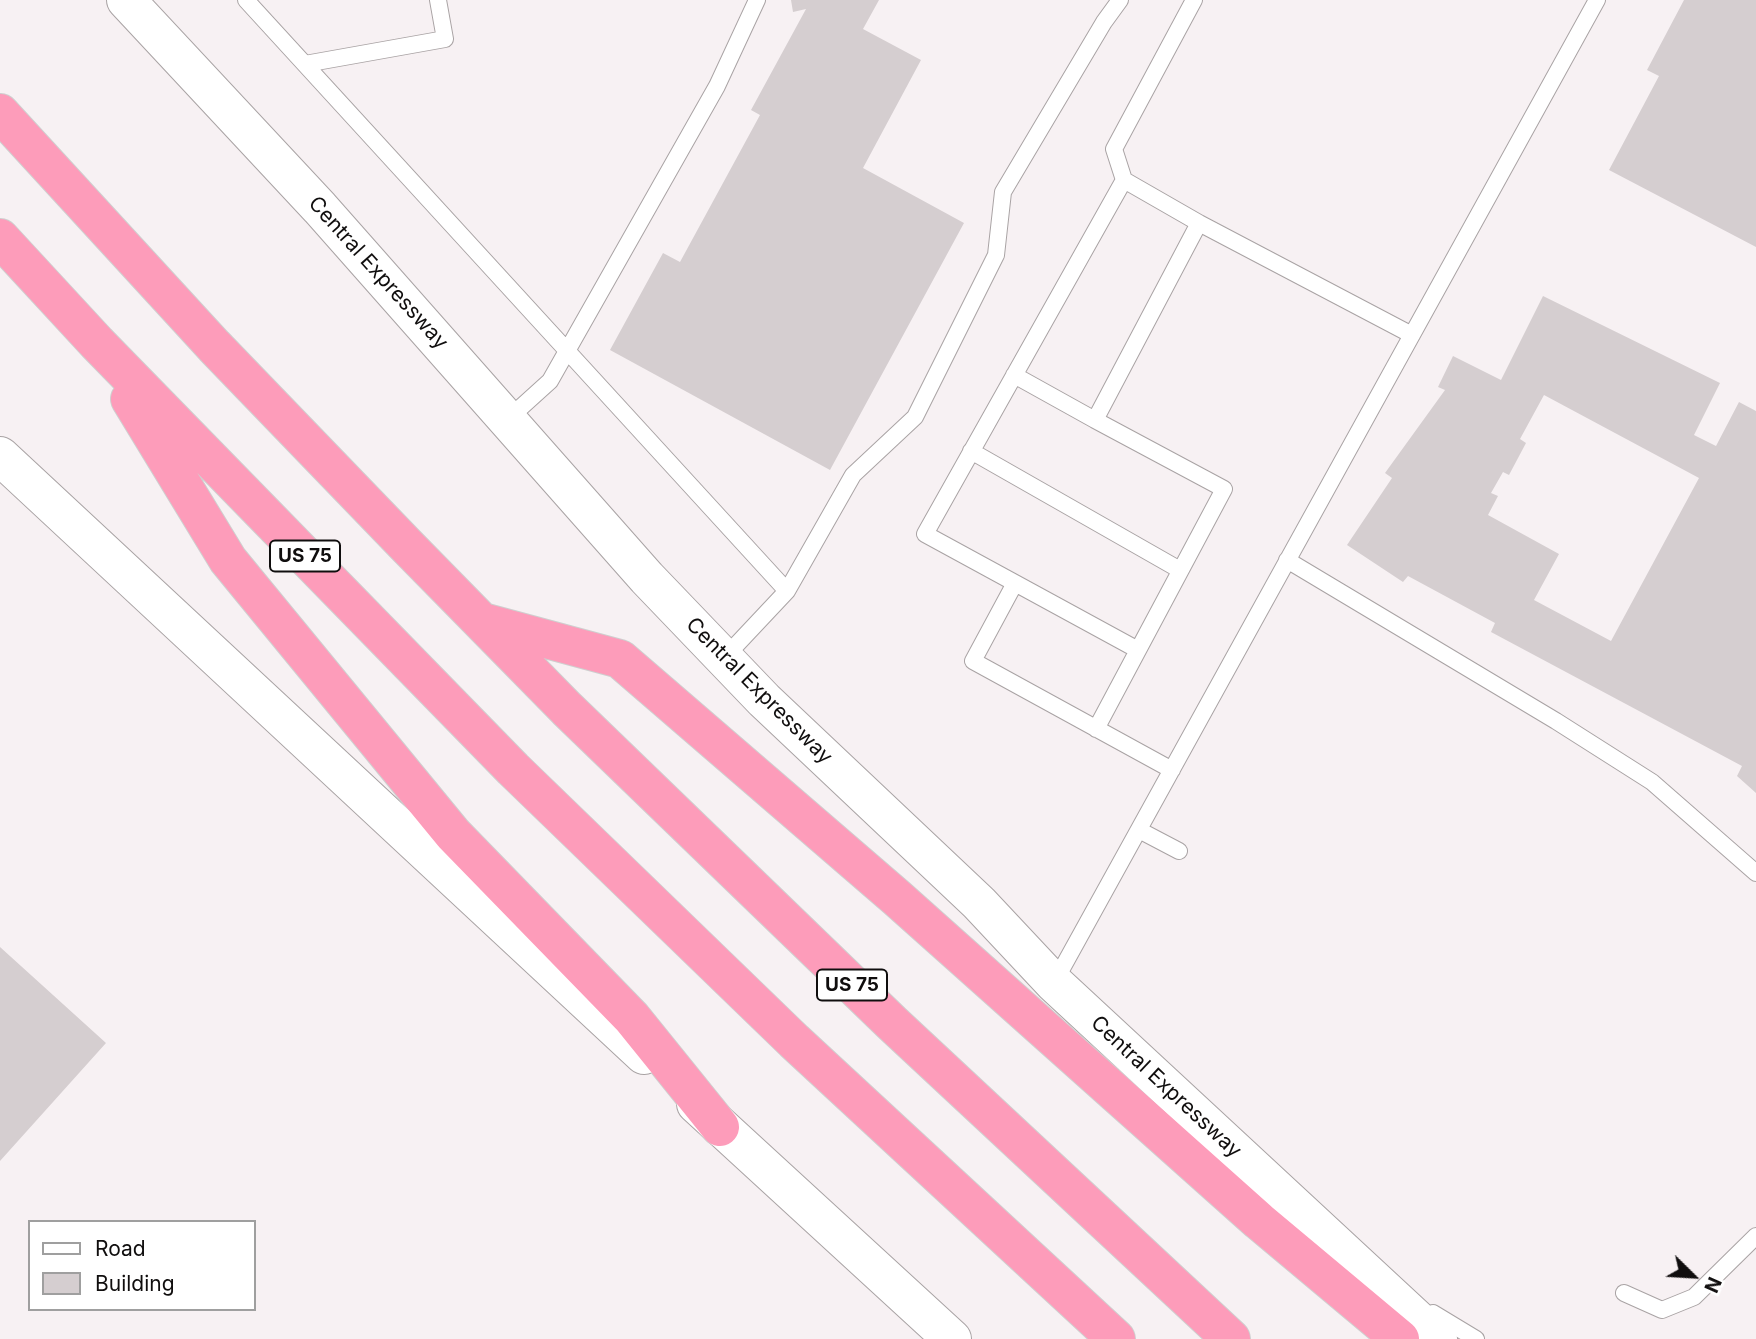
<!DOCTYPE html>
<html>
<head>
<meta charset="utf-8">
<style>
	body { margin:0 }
	#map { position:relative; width:1756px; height:1339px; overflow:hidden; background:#f7f1f3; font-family:Inter,sans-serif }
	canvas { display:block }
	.legend { position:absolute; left:28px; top:1220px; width:228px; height:91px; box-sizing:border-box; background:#fff; border:2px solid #9f9f9f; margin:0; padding:9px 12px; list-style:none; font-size:21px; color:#100e0e }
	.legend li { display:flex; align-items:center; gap:14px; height:35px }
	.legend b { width:35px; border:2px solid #9f9f9f }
	.north { position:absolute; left:1658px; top:1241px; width:70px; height:70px; -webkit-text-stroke:5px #fff; paint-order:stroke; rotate:114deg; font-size:19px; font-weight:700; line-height:28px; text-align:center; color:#100e0e }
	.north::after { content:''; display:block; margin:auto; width:24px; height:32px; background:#100e0e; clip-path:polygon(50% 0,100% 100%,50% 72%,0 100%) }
</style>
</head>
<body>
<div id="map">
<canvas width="1756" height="1339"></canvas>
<ul class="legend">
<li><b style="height:9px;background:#fff"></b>Road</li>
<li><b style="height:19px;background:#d5ced0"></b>Building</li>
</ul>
<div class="north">N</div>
</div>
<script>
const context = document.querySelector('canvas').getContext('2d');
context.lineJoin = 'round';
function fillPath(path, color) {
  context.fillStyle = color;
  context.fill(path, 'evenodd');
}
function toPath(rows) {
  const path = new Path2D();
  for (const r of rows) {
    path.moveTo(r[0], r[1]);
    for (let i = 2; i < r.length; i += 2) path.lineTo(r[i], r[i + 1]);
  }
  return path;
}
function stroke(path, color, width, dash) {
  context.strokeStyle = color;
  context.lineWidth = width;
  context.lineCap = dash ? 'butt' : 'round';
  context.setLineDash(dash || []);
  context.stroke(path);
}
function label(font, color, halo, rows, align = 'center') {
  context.font = font + ' Inter,sans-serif';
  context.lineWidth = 6;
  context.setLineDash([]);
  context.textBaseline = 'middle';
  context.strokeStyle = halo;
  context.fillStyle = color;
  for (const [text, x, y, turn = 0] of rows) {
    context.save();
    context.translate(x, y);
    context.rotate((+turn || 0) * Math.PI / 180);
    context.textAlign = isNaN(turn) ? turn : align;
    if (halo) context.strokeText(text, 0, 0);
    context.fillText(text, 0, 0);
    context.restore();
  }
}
fillPath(toPath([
	[791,0,879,0,863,29,921,60,863,168,964,223,830,470,610,350,663,253,680,262,760,115,751,110,806,9,793,12],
	[1684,0,1756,0,1756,247,1609,170,1659,76,1647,70],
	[1543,296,1720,383,1694,435,1716,446,1739,402,1756,411,1756,793,1737,776,1742,766,1491,632,1495,623,1408,576,1403,582,1347,545,1392,478,1385,473,1445,390,1438,387,1453,356,1501,380],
	[1544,395,1699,478,1611,641,1534,600,1559,554,1488,515,1498,496,1491,493,1503,472,1509,475,1526,443,1520,439],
	[0,947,106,1043,0,1161]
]), '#d5ced0');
const lane = toPath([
	[246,0,787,591],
	[305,64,445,39,438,0],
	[1199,223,1412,335],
	[1014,375,1095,420],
	[508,419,550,381,717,86,757,0],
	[971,451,1180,570],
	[1287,560,1556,721,1652,782,1756,873],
	[1015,583,1138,650],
	[724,658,787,591,853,475,915,417,996,255,1003,192,1104,22,1120,0],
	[1096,729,1224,489,1095,420,1199,223,1124,180],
	[1172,770,973,661,1015,583,925,534,1124,180,1114,149,1194,0],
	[1139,830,1179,851],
	[1054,983,1597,0],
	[1624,1293,1662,1310,1694,1297,1756,1236],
	[1433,1313,1476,1339]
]);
const secondary = toPath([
	[126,0,320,208,647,578,764,700,979,903,1054,983,1438,1339],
	[0,456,644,1055],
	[696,1104,952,1339]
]);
const highway = toPath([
	[0,113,214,346,406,545,567,709,892,1023,1231,1339],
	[0,238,97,343,513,769,794,1041,1116,1339],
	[130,399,228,560,453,834,632,1018,720,1127],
	[483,622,620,659,897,898,1259,1221,1400,1339]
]);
stroke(lane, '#a9a3a4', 18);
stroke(secondary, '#a9a3a4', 40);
stroke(highway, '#cfcfcf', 40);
stroke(lane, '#fff', 16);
stroke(secondary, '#fff', 38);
stroke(highway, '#fd9cba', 38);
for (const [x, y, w] of [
	[305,556,70],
	[852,985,70]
]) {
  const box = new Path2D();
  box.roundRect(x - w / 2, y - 15.5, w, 31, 5);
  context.fillStyle = '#fff';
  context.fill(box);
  stroke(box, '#100e0e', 2);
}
label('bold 19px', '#100e0e', null, [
	["US 75",305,556],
	["US 75",852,985]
]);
label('21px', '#100e0e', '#fff', [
	["Central Expressway",378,273,48],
	["Central Expressway",759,691,45],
	["Central Expressway",1166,1087,43]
]);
</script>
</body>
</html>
